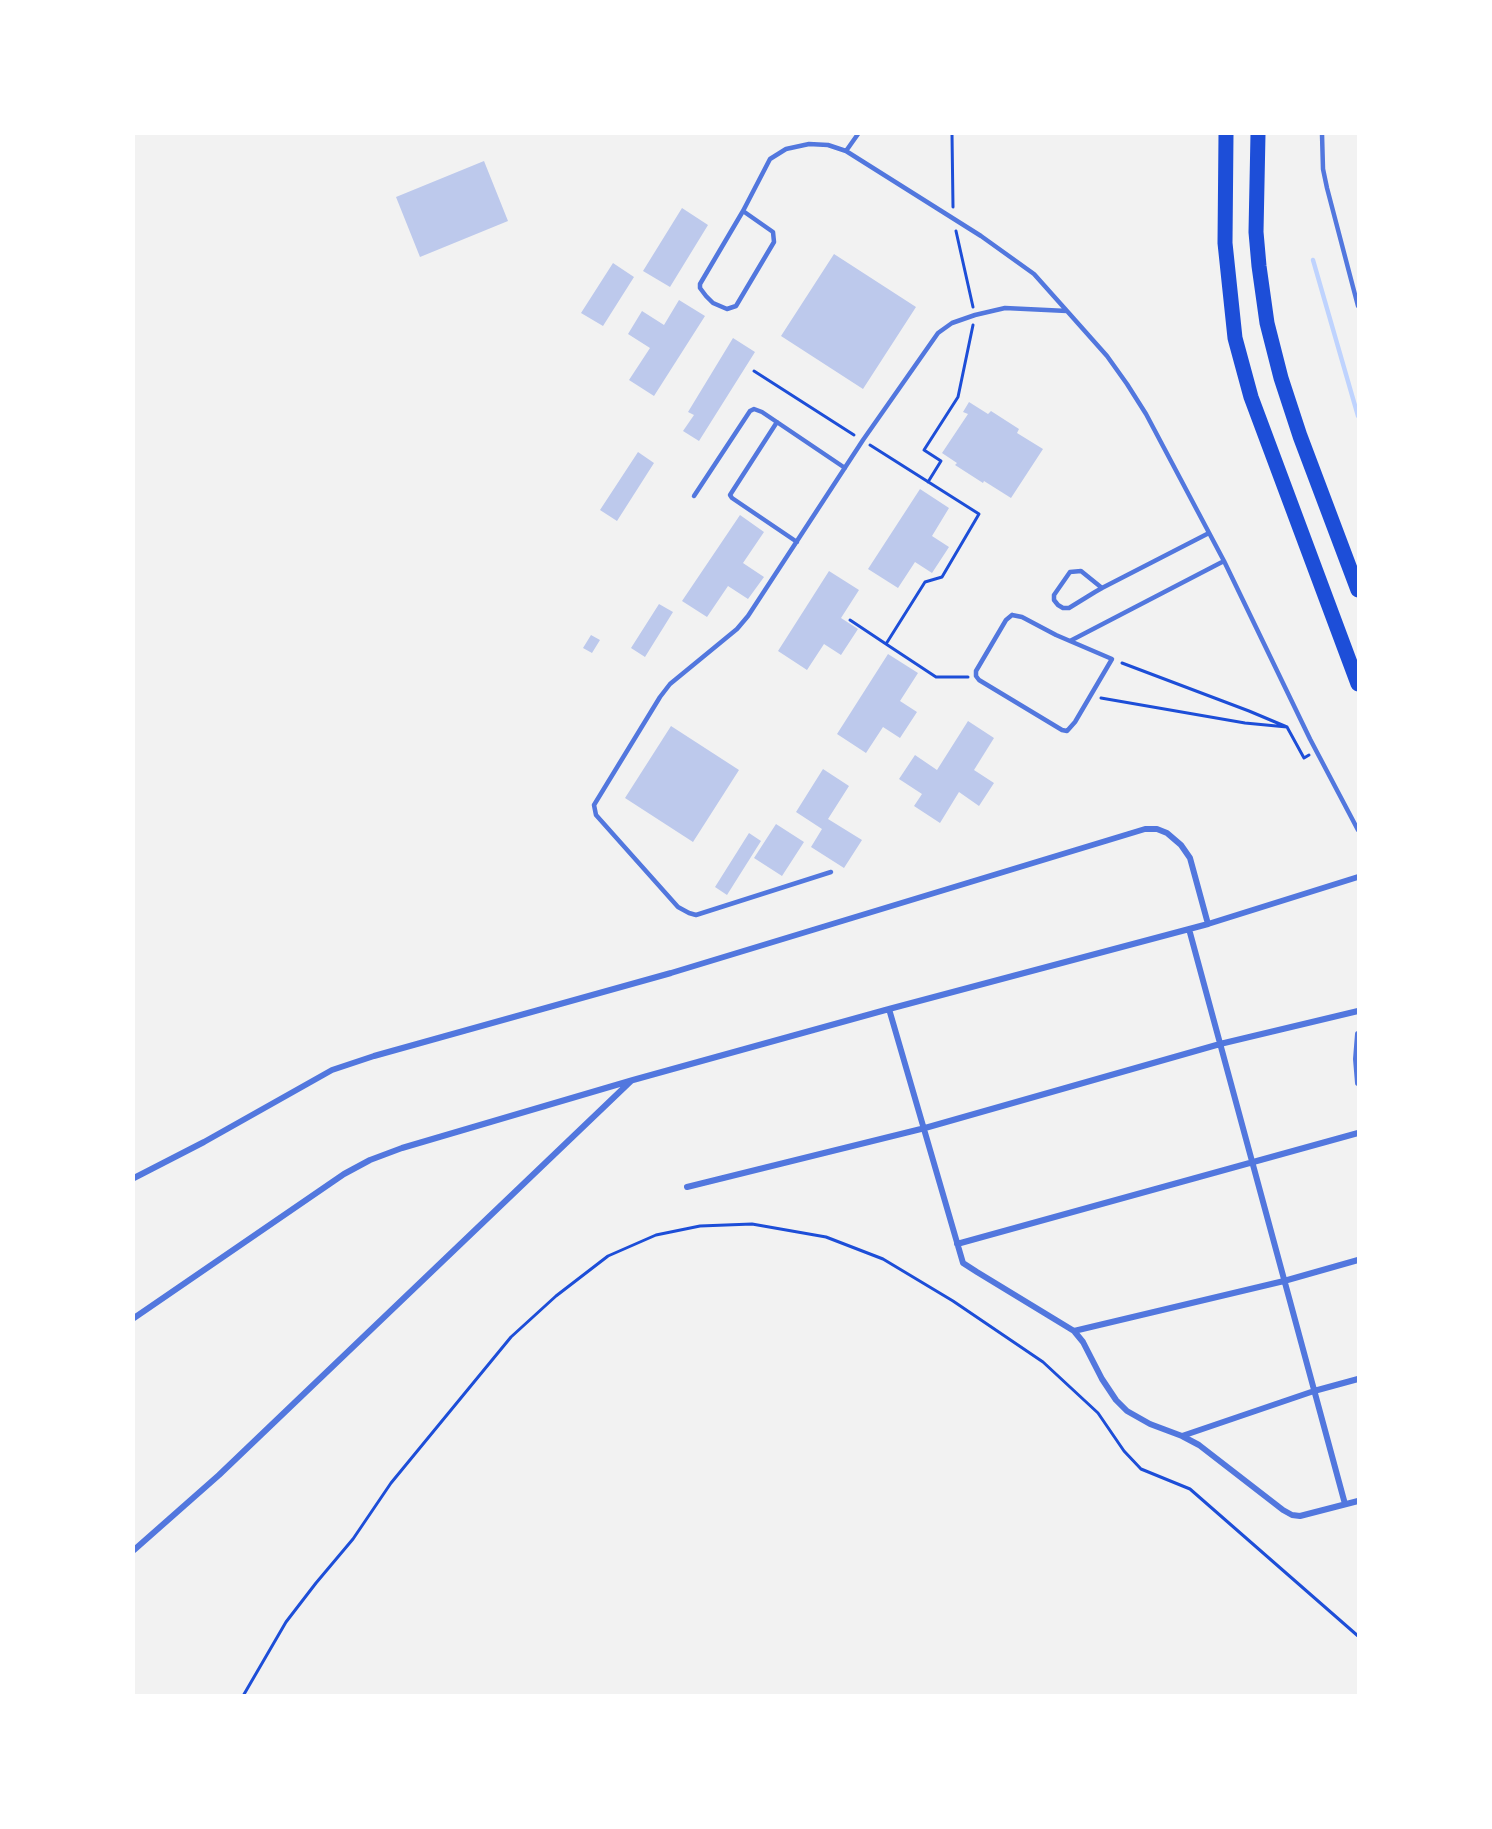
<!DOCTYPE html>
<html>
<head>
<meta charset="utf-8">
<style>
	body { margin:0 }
	#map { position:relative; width:1492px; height:1829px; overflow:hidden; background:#f2f2f2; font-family:"Asap Condensed",sans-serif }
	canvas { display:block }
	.frame { position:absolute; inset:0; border:135px solid #fff; pointer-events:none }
</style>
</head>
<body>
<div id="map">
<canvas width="1492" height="1829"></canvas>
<div class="frame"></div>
</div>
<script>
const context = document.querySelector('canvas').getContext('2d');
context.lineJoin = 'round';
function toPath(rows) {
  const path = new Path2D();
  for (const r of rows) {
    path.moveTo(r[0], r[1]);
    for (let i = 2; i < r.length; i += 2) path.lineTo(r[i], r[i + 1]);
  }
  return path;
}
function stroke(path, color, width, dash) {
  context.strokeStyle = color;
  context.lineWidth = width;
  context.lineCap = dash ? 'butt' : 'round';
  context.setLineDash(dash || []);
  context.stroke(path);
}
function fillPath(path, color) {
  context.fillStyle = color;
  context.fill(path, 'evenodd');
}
stroke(toPath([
	[1313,260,1358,416]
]), '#bfd3fe', 4.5);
fillPath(toPath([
	[484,161,508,221,420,257,396,197],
	[682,208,708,225,670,287,643,271],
	[834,254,916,307,863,389,781,336],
	[613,263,634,277,603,326,581,313],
	[679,300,705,316,654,396,629,380,650,348,628,334,642,311,664,325],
	[733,338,755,352,699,441,683,431,694,415,688,412],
	[969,402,988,414,991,411,1019,429,1017,433,1043,449,1011,498,984,481,983,483,955,465,957,463,942,453,968,414,963,412],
	[638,452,654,463,617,521,600,510],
	[920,489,949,508,932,536,949,547,932,573,915,562,898,588,868,569],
	[740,515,764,532,743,563,764,577,748,599,728,586,707,617,682,601],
	[829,571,859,590,841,618,858,629,841,655,824,644,807,670,778,651],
	[659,604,673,612,645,657,631,648],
	[591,635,600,640,592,653,583,648],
	[888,654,918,673,900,701,917,712,900,738,883,727,866,753,837,734],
	[968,721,994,738,974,770,994,783,979,806,959,792,940,823,914,806,922,794,899,779,915,755,937,770],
	[671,726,739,770,693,842,625,798],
	[823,769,849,786,828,819,862,840,844,868,811,847,822,829,796,812],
	[776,824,804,842,782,876,754,858],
	[749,833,761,841,727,895,715,887]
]), '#bdc9ec');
stroke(toPath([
	[952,134,953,207],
	[956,231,973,307],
	[754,371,854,435],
	[870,445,979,514,942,577,925,582,886,644,936,677,968,677],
	[928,482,941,461,924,450,958,397,973,325],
	[850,620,886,644],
	[1101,698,1245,723,1287,727,1249,711,1122,663],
	[1287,727,1304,758,1309,755],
	[243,1696,286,1622,316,1583,353,1539,391,1483,511,1337,556,1296,608,1256,656,1235,700,1226,752,1224,826,1237,883,1259,953,1301,1043,1362,1098,1413,1124,1451,1141,1469,1190,1489,1358,1636]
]), '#1d4ed8', 3);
stroke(toPath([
	[1322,134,1323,169,1327,188,1358,306],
	[846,151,858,134],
	[743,211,773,232,774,242,736,306,727,309,713,303,706,296,700,288,700,284,743,211,770,159,786,149,809,144,828,145,846,151,981,236,1034,274,1067,311],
	[777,422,730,495,732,498,797,542],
	[694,496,750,411,754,409,762,412,845,468],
	[1102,588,1081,571,1070,572,1054,595,1054,600,1058,605,1063,608,1069,608,1095,592,1102,588,1209,533],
	[1012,615,1022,617,1056,635,1112,659,1075,722,1067,731,1062,730,979,680,976,676,976,671,1006,620,1012,615],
	[1070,641,1224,561],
	[831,872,696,915,689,913,678,907,596,815,594,805,660,697,670,684,737,629,748,616,863,440,938,333,952,323,975,315,1005,308,1067,311,1107,356,1127,384,1146,414,1224,561,1310,739,1358,830]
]), '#5277de', 4.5);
stroke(toPath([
	[1189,929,1345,1504],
	[889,1009,963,1263,977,1272,1074,1331,1083,1342,1102,1379,1116,1400,1127,1411,1150,1424,1182,1436,1199,1445,1283,1510,1292,1515,1300,1516,1358,1501],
	[1358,1034,1356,1059,1358,1083],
	[134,1178,204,1142,332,1070,374,1056,671,973,1145,829,1157,829,1167,833,1181,845,1190,858,1208,924],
	[687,1187,925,1128,1220,1044,1358,1011],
	[957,1244,1358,1133],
	[134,1318,344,1174,370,1160,402,1148,633,1080,889,1009,1208,924,1358,877],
	[1074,1331,1284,1281,1358,1260],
	[1182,1436,1314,1391,1358,1379],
	[134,1550,219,1475,631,1081]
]), '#5277de', 6);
stroke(toPath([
	[1226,134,1225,243,1235,338,1251,397,1358,684],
	[1258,134,1256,232,1259,266,1267,323,1281,378,1300,436,1358,590]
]), '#1d4ed8', 15);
</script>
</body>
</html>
